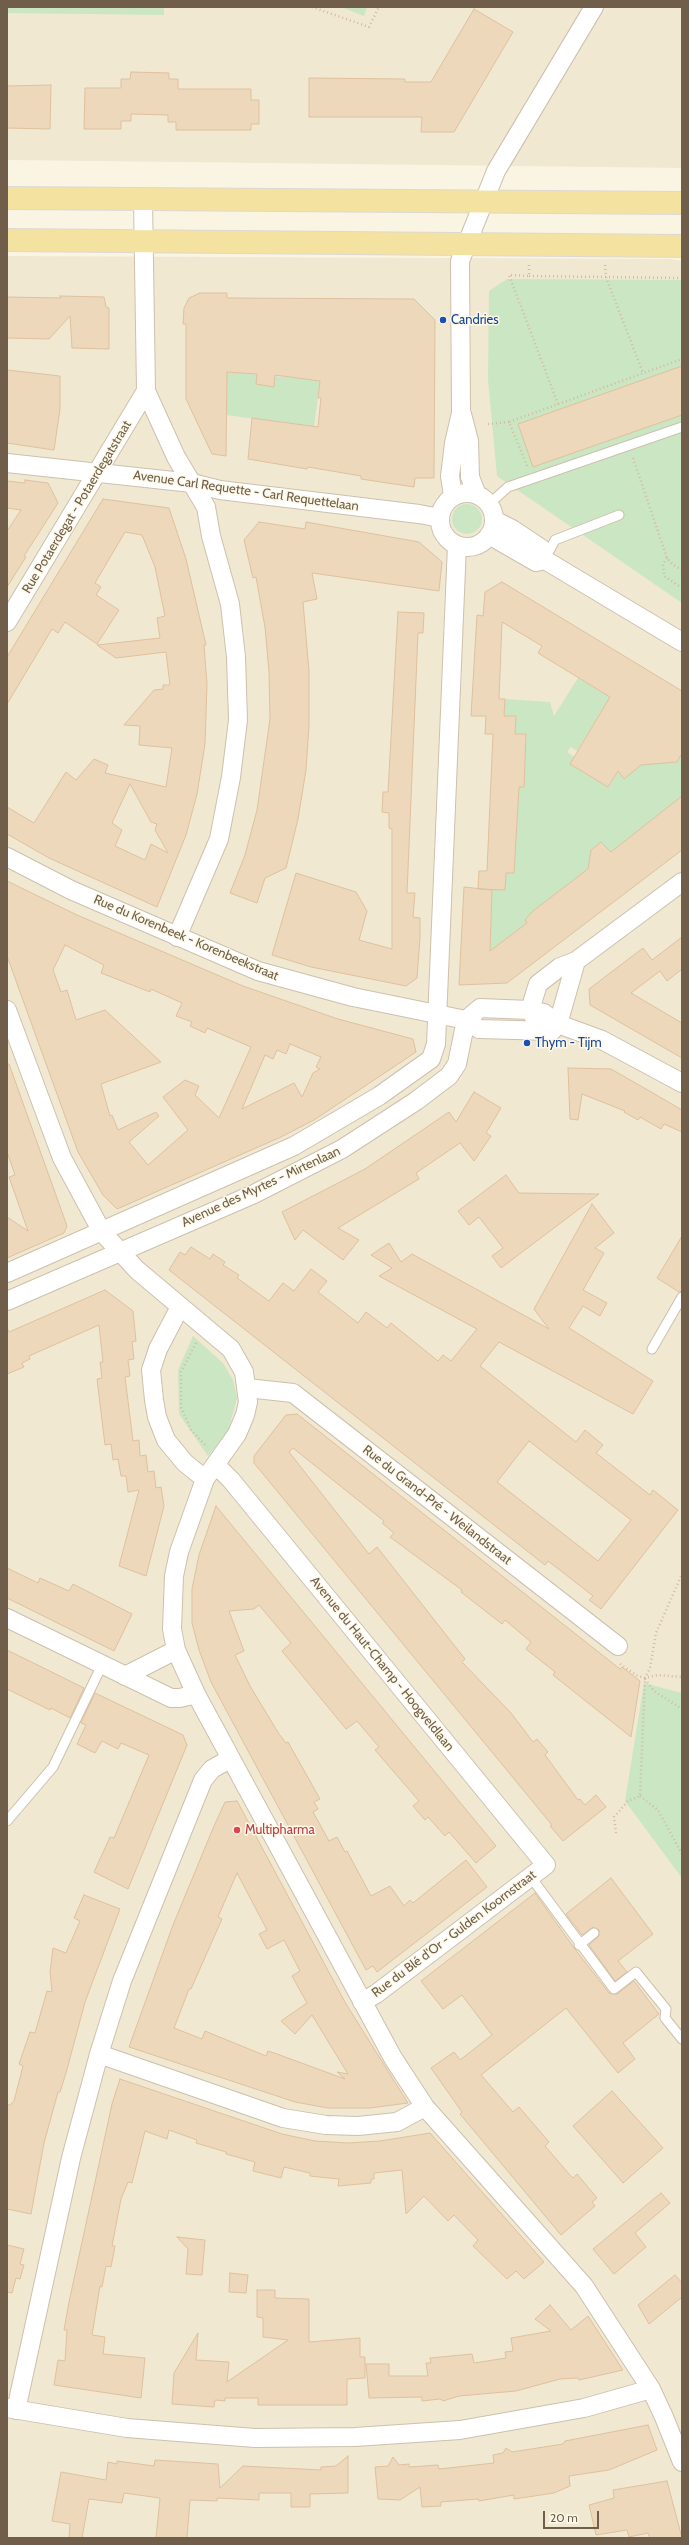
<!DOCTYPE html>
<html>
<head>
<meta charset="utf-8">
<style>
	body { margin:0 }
	#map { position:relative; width:689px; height:2545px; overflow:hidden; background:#faf5e3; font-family:Cabin,sans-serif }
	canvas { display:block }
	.frame { position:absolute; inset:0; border:8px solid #705e4b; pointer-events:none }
	.scale { position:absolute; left:543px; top:2511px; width:56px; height:18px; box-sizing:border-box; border:2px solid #705e4b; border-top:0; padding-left:5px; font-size:12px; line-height:14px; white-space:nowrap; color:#705e4b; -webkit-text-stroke:3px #fdf9e8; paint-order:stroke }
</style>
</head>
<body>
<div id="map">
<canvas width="689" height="2545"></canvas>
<div class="frame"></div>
<div class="scale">20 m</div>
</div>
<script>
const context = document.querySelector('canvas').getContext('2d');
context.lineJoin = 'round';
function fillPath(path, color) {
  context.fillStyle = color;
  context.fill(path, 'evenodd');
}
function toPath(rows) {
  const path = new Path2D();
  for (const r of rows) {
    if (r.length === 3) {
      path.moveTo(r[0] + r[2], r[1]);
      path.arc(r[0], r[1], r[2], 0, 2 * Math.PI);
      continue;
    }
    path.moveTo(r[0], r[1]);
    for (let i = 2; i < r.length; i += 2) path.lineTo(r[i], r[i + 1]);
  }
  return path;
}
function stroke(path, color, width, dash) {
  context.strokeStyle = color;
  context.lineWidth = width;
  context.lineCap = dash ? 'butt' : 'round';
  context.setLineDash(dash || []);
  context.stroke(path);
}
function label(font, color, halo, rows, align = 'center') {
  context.font = font + ' Cabin,sans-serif';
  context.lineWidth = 3;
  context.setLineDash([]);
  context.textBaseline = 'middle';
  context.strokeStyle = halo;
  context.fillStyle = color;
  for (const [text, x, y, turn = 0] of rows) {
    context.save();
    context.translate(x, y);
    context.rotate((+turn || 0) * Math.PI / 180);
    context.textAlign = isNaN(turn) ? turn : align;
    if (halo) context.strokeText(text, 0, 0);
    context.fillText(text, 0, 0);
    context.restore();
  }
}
fillPath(toPath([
	[7,7,682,7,682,168,7,160],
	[7,256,672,259,682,261,682,2538,7,2538]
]), '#f1e8d2');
fillPath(toPath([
	[7,7,164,7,164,15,7,13],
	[341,7,367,7,364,16],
	[507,279,682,280,682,603,497,476,488,380,489,291],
	[227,372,320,380,314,427,226,415],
	[266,375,275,376,274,387,264,385],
	[467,519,15],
	[578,678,610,697,577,751,571,747,567,752,574,757,570,764,606,786,610,785,634,744,652,764,677,762,682,753,682,796,611,852,601,842,593,848,588,869,533,911,525,920,527,923,510,936,515,943,489,952,491,890,505,890,506,873,514,873,519,787,524,787,526,735,515,734,516,716,504,716,505,699,550,702,554,716],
	[193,1336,223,1363,233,1380,237,1398,228,1431,208,1456,179,1414,178,1370],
	[644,1683,682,1693,682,1878,625,1801]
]), '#cbe6c3');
const building = toPath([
	[474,9,513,32,454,132,421,132,422,117,309,117,309,78,405,79,405,82,431,82,474,9],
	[131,72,169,73,169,79,178,79,178,89,251,89,251,100,259,100,259,124,251,124,251,130,176,130,176,122,168,122,168,115,131,114,131,121,121,121,121,129,84,129,85,88,121,88,121,79,130,79,131,72],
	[51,85,50,129,7,128,7,86,51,85],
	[200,293,227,293,227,298,414,299,435,320,434,478,415,478,414,487,361,479,361,476,308,467,307,469,248,459,252,418,318,427,321,398,318,398,320,381,275,375,274,387,256,384,257,374,227,372,226,456,212,454,186,399,186,324,183,324,184,308,189,298,200,293],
	[60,296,104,297,106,307,109,308,109,349,72,348,70,316,49,339,7,338,7,297,61,298,60,296],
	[682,366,682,415,533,467,518,424,682,366],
	[7,370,60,376,60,409,54,450,7,443,7,370],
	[25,480,48,483,58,503,24,556,26,557,7,587,7,531,21,510,7,508,7,481,25,483,25,480],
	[103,499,169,508,186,559,206,645,204,645,207,684,205,744,197,794,186,835,157,907,49,858,7,834,7,807,34,823,66,772,76,780,94,759,108,765,105,773,166,787,172,748,139,745,140,726,124,725,154,690,163,689,163,685,170,685,166,652,116,658,97,645,160,638,157,618,165,616,155,567,142,535,125,532,95,583,101,587,96,595,119,610,97,644,65,622,58,633,52,629,7,704,7,657,103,499],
	[130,784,151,822,157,824,155,830,168,853,151,844,145,860,115,846,122,830,112,823,130,784],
	[259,522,305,529,306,522,419,542,442,562,439,591,312,573,317,599,303,602,309,671,309,726,306,770,298,819,286,868,265,878,257,903,230,893,245,855,257,810,270,719,269,672,265,627,256,577,253,578,244,540,259,522],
	[502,582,682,691,682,753,677,762,641,765,624,779,618,771,608,787,570,764,610,697,538,653,542,646,502,622,499,699,505,699,504,716,516,716,515,734,526,734,524,787,519,787,514,873,506,873,505,890,478,889,479,871,487,871,493,734,485,734,486,716,471,716,477,615,483,616,485,592,502,582],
	[398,612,424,613,423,633,418,633,407,893,415,893,413,917,420,918,420,938,417,978,406,986,311,967,272,955,296,873,356,892,367,911,359,940,392,949,392,829,389,828,389,813,382,812,383,792,388,792,398,612],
	[682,796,682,850,507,983,459,985,464,887,492,890,490,951,527,923,525,920,533,911,588,869,591,850,601,842,611,852,682,796],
	[7,881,77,915,243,986,338,1019,413,1039,416,1052,314,1120,281,1137,117,1209,103,1195,78,1152,7,956,7,881],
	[65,945,104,965,101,973,150,992,151,989,182,1003,176,1016,192,1022,190,1026,205,1033,207,1028,251,1047,219,1118,195,1095,199,1086,185,1080,163,1097,188,1130,148,1165,129,1142,159,1116,156,1112,118,1130,112,1115,110,1116,101,1084,161,1062,105,1010,76,1020,67,990,61,992,53,970,65,945],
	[290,1044,321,1057,316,1067,320,1069,313,1073,302,1097,294,1083,242,1109,265,1055,273,1059,277,1050,286,1054,290,1044],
	[682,937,682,969,667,981,660,971,631,993,682,1023,682,1058,590,1005,589,989,643,948,652,960,682,937],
	[7,1064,9,1064,67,1226,64,1233,7,1258,7,1217,28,1231,9,1177,15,1175,7,1152,7,1064],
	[568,1068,611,1069,646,1089,682,1110,682,1132,664,1124,661,1129,640,1117,638,1120,624,1112,625,1111,582,1094,578,1120,570,1119,568,1068],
	[474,1092,501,1108,486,1133,491,1136,474,1161,460,1143,416,1173,419,1179,338,1228,359,1240,343,1260,303,1230,295,1240,282,1212,365,1169,449,1112,456,1122,474,1092],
	[506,1175,519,1193,599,1194,501,1268,492,1256,503,1248,479,1217,469,1225,458,1211,506,1175],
	[592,1204,614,1233,595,1248,604,1253,583,1290,607,1303,600,1316,583,1306,569,1328,653,1381,633,1414,499,1342,480,1366,576,1442,585,1430,603,1445,596,1453,650,1495,653,1490,678,1510,601,1609,589,1600,593,1596,565,1574,548,1561,545,1565,169,1270,180,1252,185,1255,191,1247,210,1259,213,1254,225,1262,223,1265,239,1275,237,1278,269,1301,283,1283,294,1291,311,1269,327,1281,318,1292,358,1323,366,1312,387,1328,391,1323,438,1361,443,1355,451,1361,477,1329,379,1276,392,1268,371,1255,389,1243,401,1262,412,1254,549,1329,534,1309,592,1204],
	[529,1441,631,1520,598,1561,497,1482,529,1441],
	[682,1236,682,1291,679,1292,657,1278,682,1236],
	[105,1290,133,1311,136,1341,132,1342,134,1359,128,1360,130,1376,125,1377,133,1441,139,1440,140,1456,146,1455,148,1472,154,1471,156,1488,161,1487,164,1506,146,1576,119,1566,139,1490,128,1492,126,1476,121,1476,118,1459,113,1460,111,1444,105,1445,97,1379,102,1378,100,1362,103,1362,99,1325,29,1356,30,1359,22,1363,24,1367,7,1374,7,1328,9,1332,105,1290],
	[297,1414,620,1669,622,1667,640,1681,631,1737,553,1675,555,1672,526,1649,531,1642,505,1620,502,1624,461,1592,462,1590,390,1537,394,1533,382,1523,384,1521,293,1448,289,1452,369,1554,377,1547,465,1659,462,1662,511,1713,533,1742,537,1739,548,1752,545,1755,578,1800,580,1799,585,1805,596,1795,606,1807,563,1841,550,1826,552,1825,254,1463,254,1456,286,1415,297,1414],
	[216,1506,496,1846,476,1863,449,1832,445,1836,428,1817,425,1820,413,1806,419,1801,375,1750,379,1747,357,1721,346,1729,282,1651,291,1643,259,1605,254,1609,229,1611,244,1651,235,1655,250,1686,279,1734,286,1743,288,1742,320,1799,314,1802,318,1809,313,1812,329,1841,337,1837,345,1852,347,1851,371,1896,390,1886,404,1906,410,1900,413,1903,466,1860,487,1887,377,1972,373,1966,366,1970,211,1682,199,1650,192,1623,192,1589,199,1555,216,1506],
	[7,1568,38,1583,40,1578,69,1591,73,1584,132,1614,114,1651,7,1598,7,1568],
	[7,1650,84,1688,70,1718,51,1708,50,1710,7,1689,7,1650],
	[95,1693,183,1735,187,1745,128,1889,94,1872,110,1837,114,1838,149,1755,121,1743,118,1749,102,1741,95,1753,77,1744,86,1725,81,1723,95,1693],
	[237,1801,346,2004,408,2103,370,2108,328,2108,295,2102,129,2047,173,1925,214,1826,225,1802,237,1801],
	[237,1873,267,1930,259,1934,267,1949,284,1940,300,1971,292,1976,307,2003,281,2021,295,2034,312,2015,348,2074,337,2072,345,2079,277,2054,268,2051,266,2056,205,2031,202,2039,174,2028,189,1989,191,1989,222,1919,218,1917,237,1873],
	[611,1878,653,1934,618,1961,627,1972,615,1981,589,1945,599,1936,599,1930,593,1927,582,1935,566,1914,611,1878],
	[535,1893,574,1948,609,1993,617,1994,634,1981,659,2014,623,2043,635,2059,618,2073,566,2008,481,2075,513,2112,519,2107,549,2142,545,2146,569,2174,573,2178,577,2174,597,2198,592,2202,595,2206,561,2235,460,2114,462,2112,431,2068,454,2052,460,2060,492,2035,462,1995,443,2009,421,1981,535,1893],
	[84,1895,120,1909,85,2002,66,2073,60,2092,58,2092,44,2143,31,2214,7,2209,7,2105,10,2105,14,2101,23,2066,19,2064,30,2032,35,2033,47,1991,52,1992,50,1972,53,1948,66,1953,80,1921,74,1918,84,1895],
	[120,2079,282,2134,315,2141,348,2143,380,2141,430,2133,544,2262,524,2279,516,2271,507,2279,473,2246,478,2240,454,2215,448,2221,424,2196,406,2214,402,2170,374,2173,374,2179,371,2179,371,2183,338,2186,339,2179,310,2176,310,2173,284,2167,281,2178,253,2171,255,2162,226,2154,226,2152,196,2143,197,2140,169,2130,167,2139,145,2131,132,2183,128,2182,121,2199,112,2246,115,2246,111,2267,106,2266,102,2287,100,2286,92,2335,105,2337,103,2354,145,2358,141,2398,54,2385,58,2360,65,2361,67,2330,64,2330,69,2302,112,2104,120,2079],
	[612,2091,663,2148,623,2183,573,2126,612,2091],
	[661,2193,670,2203,635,2233,646,2247,614,2274,593,2249,661,2193],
	[177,2237,205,2240,202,2275,186,2274,188,2249,177,2237],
	[7,2245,24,2249,20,2264,24,2265,20,2279,16,2278,12,2293,7,2292,7,2245],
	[230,2273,248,2275,246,2293,229,2292,230,2273],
	[675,2275,682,2283,682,2297,649,2324,638,2305,675,2275],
	[257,2290,275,2290,275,2298,309,2299,309,2342,360,2338,360,2357,365,2357,365,2378,347,2379,347,2405,258,2405,258,2398,225,2398,225,2401,215,2400,214,2407,172,2404,174,2373,198,2333,196,2360,229,2362,227,2382,288,2340,263,2337,263,2318,257,2317,257,2290],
	[550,2305,571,2330,588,2316,623,2370,579,2380,578,2378,560,2379,516,2391,459,2396,443,2401,440,2399,422,2401,422,2397,369,2398,366,2364,389,2364,389,2376,428,2376,426,2363,431,2363,430,2358,472,2354,474,2363,506,2358,505,2352,513,2351,511,2338,551,2331,535,2319,550,2305],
	[648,2425,657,2450,609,2470,569,2476,570,2486,554,2493,514,2499,514,2495,479,2501,478,2499,441,2502,441,2506,422,2507,420,2487,400,2500,378,2499,375,2467,388,2466,393,2457,399,2465,409,2464,409,2467,438,2465,439,2469,494,2463,493,2455,503,2453,506,2448,512,2452,563,2444,565,2441,648,2425],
	[348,2456,348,2493,310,2494,310,2507,291,2507,291,2493,259,2493,259,2500,217,2498,217,2501,190,2500,187,2538,156,2538,160,2498,124,2493,122,2503,89,2499,82,2538,69,2538,70,2524,52,2521,61,2472,106,2480,108,2462,117,2464,117,2461,154,2466,155,2460,218,2464,220,2488,243,2466,321,2470,321,2467,336,2466,348,2456],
	[667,2481,682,2538,650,2538,648,2533,629,2537,627,2530,596,2535,589,2505,614,2498,613,2490,667,2481]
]);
fillPath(building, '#edd8bc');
stroke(building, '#dfc19e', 1);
const lane = toPath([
	[489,504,508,487,682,427],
	[546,557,555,540,619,515],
	[652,1349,682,1297],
	[7,1821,53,1767,102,1665],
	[530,1876,614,1989,636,1972,666,2009,665,2018,682,2039],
	[579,1945,594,1933]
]);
const street = toPath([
	[143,199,146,391,176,457,206,507,211,536,230,604,236,657,238,720,231,777,219,839,177,937],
	[462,414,469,441,470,477,477,495],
	[7,463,192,483,220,490,419,514,440,518],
	[467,520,27],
	[453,496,450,476,454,443,461,413,460,261,496,171,594,7],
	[494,520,512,529,542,549,545,560],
	[489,535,536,562,545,560,682,642],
	[7,622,146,391],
	[7,857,71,890,258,971,353,997,466,1020,479,1029,552,1031,558,1024,576,961],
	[7,1010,62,1158,102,1232,137,1270,231,1349,244,1372,248,1402,245,1415,237,1434,205,1479,179,1552,174,1576,172,1629,176,1650,196,1694,393,2058,425,2107,584,2286,651,2389,664,2417,682,2462],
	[535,1019,530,1010,538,984,560,967,576,961,682,882],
	[466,1020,480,1008,530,1010,544,1013,558,1024,602,1040,682,1083],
	[7,1273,294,1146,379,1096,431,1059,436,1044,457,545],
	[7,1301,254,1194,342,1149,416,1101,449,1076,457,1064,466,1020],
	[180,1307,158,1349,151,1370,154,1400,157,1417,166,1440,185,1463,205,1479],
	[247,1388,293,1393,618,1646],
	[216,1465,231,1480,546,1865,376,1994,362,2002],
	[7,1618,171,1698,180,1698,196,1694],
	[125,1676,176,1650],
	[99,2054,283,2118,326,2125,358,2126,397,2122,425,2107],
	[7,2408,127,2428,255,2438,355,2437,460,2430,584,2408,651,2389],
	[16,2410,71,2158,99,2054,122,1981,203,1780,212,1769,230,1759]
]);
const primary = toPath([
	[7,198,682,203],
	[7,240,682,246]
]);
stroke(lane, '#cdc0ad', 11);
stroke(street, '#cdc0ad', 20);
stroke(primary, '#ddd8d4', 24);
stroke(toPath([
	[312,7,369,27,379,7],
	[529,265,529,276,509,275,558,404],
	[605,265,606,277,643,373],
	[529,276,682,278],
	[488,424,509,422],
	[633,458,667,558,672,564,682,570],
	[527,466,509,422,682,359],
	[667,558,663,564,664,576,682,588],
	[196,1343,181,1372,181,1407,191,1430,207,1447],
	[620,1664,636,1675,645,1678,658,1675,682,1677],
	[645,1679,654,1691,682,1709],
	[640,1796,658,1810,682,1854],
	[616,1833,614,1817,628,1801,640,1796,645,1678,650,1668,656,1633,682,1574]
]), '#d2bba0', 2.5, [1, 3]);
stroke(lane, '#fff', 9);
stroke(street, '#fff', 18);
stroke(primary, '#f4e2a0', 22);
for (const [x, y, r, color] of [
	[443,320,4,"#1a4fb4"],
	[527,1043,4,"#1a4fb4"],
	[237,1830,4,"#e0444e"]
]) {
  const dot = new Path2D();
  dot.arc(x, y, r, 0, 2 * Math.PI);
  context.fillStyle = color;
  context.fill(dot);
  stroke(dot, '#fdf9e8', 1.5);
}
label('13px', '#164399', '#fdf9e8', [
	["Candries",451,320],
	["Thym - Tijm",535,1043]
], 'left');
label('13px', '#705e4b', '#fdf9e8', [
	["Avenue Carl Requette - Carl Requettelaan",246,491,8],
	["Rue Potaerdegat - Potaerdegatstraat",77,507,-59],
	["Rue du Korenbeek - Korenbeekstraat",186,938,23],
	["Avenue des Myrtes - Mirtenlaan",261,1187,-25],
	["Rue du Grand-Pré - Weilandstraat",437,1505,38],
	["Avenue du Haut-Champ - Hoogveldlaan",382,1664,51],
	["Rue du Blé d'Or - Gulden Koornstraat",454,1934,-37]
]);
label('13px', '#be3a42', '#fdf9e8', [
	["Multipharma",245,1830]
], 'left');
</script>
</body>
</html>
